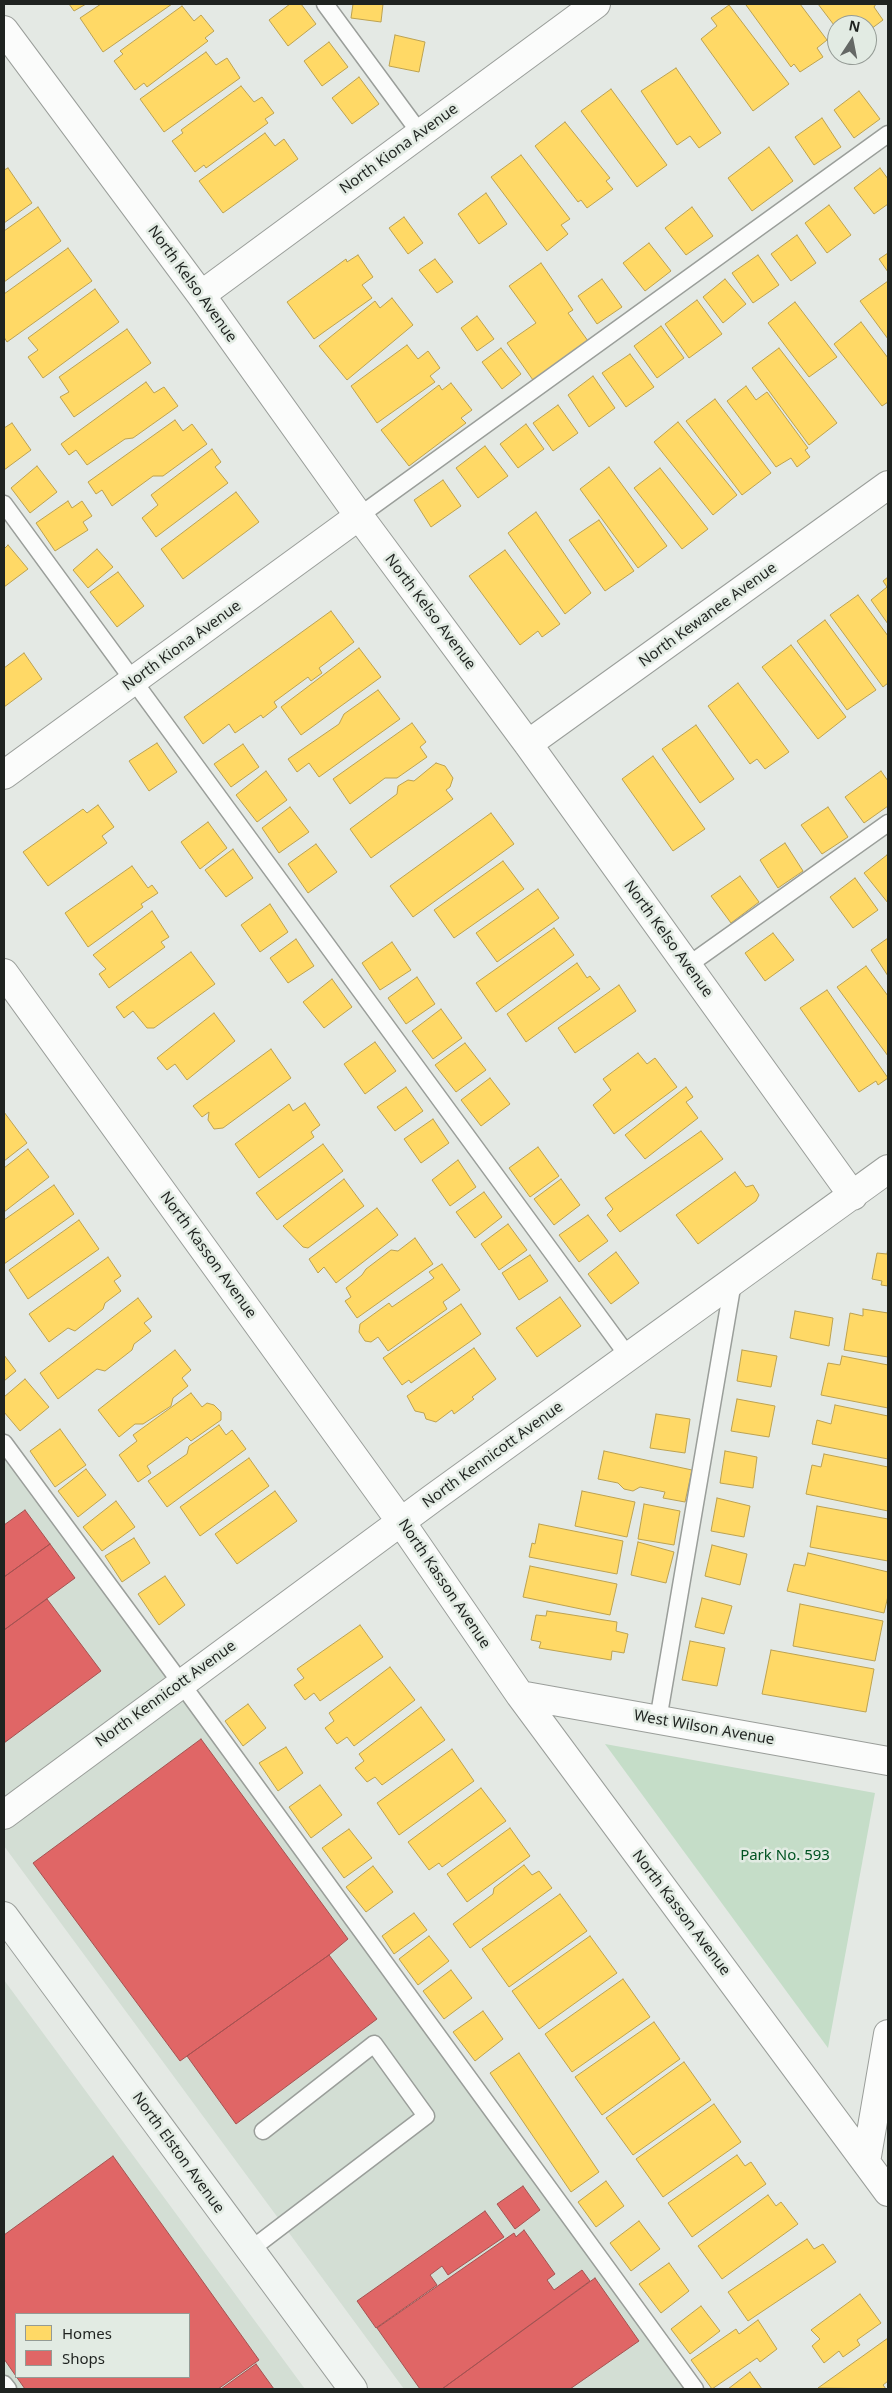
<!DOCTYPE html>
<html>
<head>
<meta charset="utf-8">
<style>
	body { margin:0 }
	#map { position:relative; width:892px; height:2393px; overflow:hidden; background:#e4e9e4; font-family:"Noto Sans",sans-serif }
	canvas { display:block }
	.frame { position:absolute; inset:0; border:5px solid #1f2320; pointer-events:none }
	.legend { position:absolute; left:15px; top:2313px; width:175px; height:65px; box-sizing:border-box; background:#e2ebe3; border:1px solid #949b95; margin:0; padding:6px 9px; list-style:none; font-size:15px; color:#1f2320 }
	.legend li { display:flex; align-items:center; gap:10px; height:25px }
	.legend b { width:25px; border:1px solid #949b95 }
	.north { position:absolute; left:827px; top:15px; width:50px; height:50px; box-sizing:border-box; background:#e2ebe3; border:1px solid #949b95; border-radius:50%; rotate:11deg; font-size:14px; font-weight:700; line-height:20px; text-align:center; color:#1f2320 }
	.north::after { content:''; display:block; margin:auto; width:18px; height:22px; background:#646865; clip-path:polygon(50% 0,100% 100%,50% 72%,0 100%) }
</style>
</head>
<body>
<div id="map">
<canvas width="892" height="2393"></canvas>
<div class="frame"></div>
<ul class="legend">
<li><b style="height:14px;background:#ffd966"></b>Homes</li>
<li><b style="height:14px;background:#e06666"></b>Shops</li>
</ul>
<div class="north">N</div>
</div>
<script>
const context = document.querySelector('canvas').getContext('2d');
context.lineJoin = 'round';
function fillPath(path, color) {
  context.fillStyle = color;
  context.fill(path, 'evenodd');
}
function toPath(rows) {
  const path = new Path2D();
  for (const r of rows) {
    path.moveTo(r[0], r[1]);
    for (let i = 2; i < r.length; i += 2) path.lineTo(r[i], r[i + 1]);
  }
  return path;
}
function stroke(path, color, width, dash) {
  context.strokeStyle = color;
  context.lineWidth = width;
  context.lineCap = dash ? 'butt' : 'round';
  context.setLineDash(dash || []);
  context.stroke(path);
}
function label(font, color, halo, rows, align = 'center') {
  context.font = font + ' "Noto Sans",sans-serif';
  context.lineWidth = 5;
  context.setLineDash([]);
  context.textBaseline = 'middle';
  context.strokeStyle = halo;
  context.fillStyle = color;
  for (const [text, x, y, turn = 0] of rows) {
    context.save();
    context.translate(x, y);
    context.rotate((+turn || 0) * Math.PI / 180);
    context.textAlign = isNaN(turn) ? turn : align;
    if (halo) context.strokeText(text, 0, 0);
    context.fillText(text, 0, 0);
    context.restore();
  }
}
fillPath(toPath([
	[4,1437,704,2389,404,2389,4,1846],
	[4,1980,305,2389,9,2389,4,2382],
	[16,2314,189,2314,189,2377,16,2377]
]), '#d3ded4');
fillPath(toPath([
	[605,1744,875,1793,828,2048]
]), '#c5ddc8');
const homes = toPath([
	[69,4,86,4,74,11,69,4],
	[101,4,172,4,103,52,80,18,101,4],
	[290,4,301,4,316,24,288,46,269,20,290,4],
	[353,4,383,4,381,22,351,18,353,4],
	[748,4,800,4,827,40,817,48,823,57,800,72,794,64,791,67,746,5,748,4],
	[818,4,876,4,874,7,883,20,867,32,867,25,856,25,853,21,848,25,837,25,837,29,818,4],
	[729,5,789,84,753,111,701,39,717,26,711,18,729,5],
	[182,6,194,21,201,15,214,31,205,38,208,41,147,87,144,83,135,90,114,61,123,54,120,51,182,6],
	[395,35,425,42,419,72,389,66,395,35],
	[329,42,348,67,322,86,304,61,329,42],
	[206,52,216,65,227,58,240,78,164,132,140,99,206,52],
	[676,68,721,133,699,148,690,136,677,145,641,91,676,68],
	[359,77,379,104,352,124,332,98,359,77],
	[241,86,254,102,262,97,274,113,265,119,268,123,206,168,204,165,195,172,172,141,183,133,181,130,241,86],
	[611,89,667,165,637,187,581,111,611,89],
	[859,91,880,119,854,138,834,110,859,91],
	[822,118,841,147,814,165,795,137,822,118],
	[565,122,610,178,606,181,613,189,587,208,581,200,578,202,535,146,565,122],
	[265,133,275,146,284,139,298,159,223,213,199,181,265,133],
	[769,147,793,181,752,211,728,178,769,147],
	[521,155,570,219,561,225,568,234,547,251,491,177,521,155],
	[8,168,32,203,4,223,4,170,8,168],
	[880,168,888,179,888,204,874,214,854,188,880,168],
	[486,193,507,224,479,244,458,214,486,193],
	[829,205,851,235,827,253,805,223,829,205],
	[38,207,61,241,4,282,4,231,38,207],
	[692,207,713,236,686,255,665,228,692,207],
	[404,217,423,243,408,254,389,228,404,217],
	[797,235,816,263,791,281,771,254,797,235],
	[649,243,671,271,645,291,623,263,649,243],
	[68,248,92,281,7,342,4,337,4,294,68,248],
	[888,253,888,272,879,259,888,253],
	[358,255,373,277,362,285,372,298,314,339,287,302,346,259,347,262,358,255],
	[758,255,779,285,753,303,732,273,758,255],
	[435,259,453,282,437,293,419,270,435,259],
	[541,263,573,310,568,313,588,341,533,380,507,343,536,323,509,286,541,263],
	[602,279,622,307,597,324,578,296,602,279],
	[725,279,746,304,723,323,703,297,725,279],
	[888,281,888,339,860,301,888,281],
	[95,289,119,322,43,378,28,357,38,350,28,338,95,289],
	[392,298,413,325,347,380,319,346,375,301,380,308,392,298],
	[697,300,722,334,689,358,665,324,697,300],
	[795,302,837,357,809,377,768,323,795,302],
	[477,316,494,339,477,351,461,328,477,316],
	[861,322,888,358,888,402,882,406,834,344,861,322],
	[661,326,684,358,657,378,634,346,661,326],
	[127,329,151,363,74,417,60,397,69,392,59,377,127,329],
	[407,345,418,359,428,351,440,368,430,376,435,382,377,423,351,386,407,345],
	[501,348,521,374,502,389,482,362,501,348],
	[779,348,837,423,809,445,752,368,779,348],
	[630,354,654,387,626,407,602,373,630,354],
	[593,376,615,408,589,427,568,395,593,376],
	[146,382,154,393,164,387,178,406,133,438,125,439,87,465,76,450,69,455,61,444,146,382],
	[451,383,472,410,461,418,466,423,409,466,381,430,439,385,442,390,451,383],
	[746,386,756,400,767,392,808,448,805,450,810,457,797,467,791,458,776,467,727,401,746,386],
	[715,399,771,473,742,495,686,421,715,399],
	[558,405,578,433,553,451,533,423,558,405],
	[175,420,183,431,192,424,207,444,163,476,153,476,112,506,102,490,96,494,88,482,175,420],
	[678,422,737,495,713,515,654,442,678,422],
	[12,423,31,450,4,470,4,428,12,423],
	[526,424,544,449,518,468,500,444,526,424],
	[485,446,508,476,478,498,456,468,485,446],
	[212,449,221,462,215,467,228,483,156,537,142,518,158,505,151,495,212,449],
	[37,466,57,492,30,513,11,488,37,466],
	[609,467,667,546,638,568,580,489,609,467],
	[660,468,708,529,682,549,634,488,660,468],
	[443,480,461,506,431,527,414,500,443,480],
	[236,492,259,522,183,579,161,549,236,492],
	[68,501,72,508,82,501,92,516,83,522,88,530,55,551,36,523,68,501],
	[536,512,591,593,565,614,508,533,536,512],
	[599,520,634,571,605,591,569,540,599,520],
	[8,545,28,569,4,587,4,549,8,545],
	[97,549,113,567,88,588,73,570,97,549],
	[505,550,560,624,542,637,538,631,520,645,469,576,505,550],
	[118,572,144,606,117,627,90,592,118,572],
	[888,577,888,624,871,600,887,587,883,581,888,577],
	[858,595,888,636,888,683,883,687,830,615,858,595],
	[331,611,354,642,319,668,322,673,311,681,308,677,274,702,277,707,263,718,261,715,235,733,229,724,203,744,184,717,331,611],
	[825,620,876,690,847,710,797,641,825,620],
	[791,645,846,717,818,739,762,667,791,645],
	[359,648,381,677,301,735,281,707,359,648],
	[24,653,42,679,4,707,4,668,24,653],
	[738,683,789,752,765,769,757,759,750,764,708,706,738,683],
	[378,690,400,719,319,777,309,763,297,772,288,759,339,724,344,714,378,690],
	[412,723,426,742,420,747,427,757,397,778,385,778,350,804,333,779,412,723],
	[696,725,734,779,700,803,662,749,696,725],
	[157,743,177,772,149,791,129,761,157,743],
	[243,744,259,767,231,787,214,764,243,744],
	[653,756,705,829,673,851,622,779,653,756],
	[436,763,445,766,453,778,450,787,446,790,453,799,371,858,350,829,397,794,398,786,408,780,414,781,436,763],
	[266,771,287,800,257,822,236,795,266,771],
	[881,771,888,781,888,806,864,823,845,797,881,771],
	[98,805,114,827,102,836,107,843,48,886,23,852,83,809,87,813,98,805],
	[290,807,309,832,279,853,262,828,290,807],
	[828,807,848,837,822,854,801,825,828,807],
	[491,813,514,844,413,917,390,886,491,813],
	[208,822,227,848,200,869,181,842,208,822],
	[785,843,803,871,778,888,760,860,785,843],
	[316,844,337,872,308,893,288,864,316,844],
	[233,849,253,878,226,897,205,870,233,849],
	[887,855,888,856,888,903,864,873,887,855],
	[503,861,524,889,454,938,434,910,503,861],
	[132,866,148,888,152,885,158,893,141,904,143,907,88,947,65,913,132,866],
	[740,876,759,902,731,923,711,896,740,876],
	[855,878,878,910,853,928,830,897,855,878],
	[538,889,559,918,497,962,476,933,538,889],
	[270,904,288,932,260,952,241,925,270,904],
	[152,911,169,937,161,942,165,947,109,988,99,974,106,969,93,955,152,911],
	[554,928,574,955,496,1012,476,983,554,928],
	[773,933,794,960,765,981,745,953,773,933],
	[888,938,888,976,871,950,888,938],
	[296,939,314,966,288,983,270,958,296,939],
	[392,942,411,970,380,990,362,963,392,942],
	[191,952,215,984,154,1028,147,1028,133,1011,124,1018,116,1007,191,952],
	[577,963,587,978,590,976,600,989,526,1042,507,1014,577,963],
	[866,966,888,996,888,1056,837,987,866,966],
	[417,977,435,1004,406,1024,388,998,417,977],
	[332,979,352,1007,324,1028,303,1002,332,979],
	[619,985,636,1011,575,1053,558,1028,619,985],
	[827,990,888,1078,878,1085,876,1081,859,1092,800,1008,827,990],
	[441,1009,462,1038,433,1059,412,1031,441,1009],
	[214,1013,235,1041,187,1080,175,1064,167,1070,157,1058,214,1013],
	[375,1042,396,1071,365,1094,344,1064,375,1042],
	[465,1043,486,1070,456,1092,435,1065,465,1043],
	[271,1049,291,1078,223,1128,214,1129,208,1120,209,1112,202,1117,193,1106,271,1049],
	[638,1053,647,1064,655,1058,677,1087,614,1134,593,1105,611,1090,603,1079,638,1053],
	[490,1078,510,1104,481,1126,461,1100,490,1078],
	[406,1087,423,1111,395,1131,377,1107,406,1087],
	[686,1087,693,1097,686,1102,698,1118,645,1159,625,1135,686,1087],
	[305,1103,320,1125,311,1132,314,1137,259,1178,235,1144,289,1104,293,1111,305,1103],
	[4,1112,27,1143,4,1161,4,1112],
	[433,1119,449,1143,421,1163,404,1139,433,1119],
	[701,1131,723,1159,620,1232,607,1215,613,1209,605,1198,701,1131],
	[323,1144,343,1171,277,1220,256,1193,323,1144],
	[538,1147,559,1176,530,1197,509,1168,538,1147],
	[28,1149,49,1177,4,1212,4,1168,28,1149],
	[458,1160,476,1187,450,1206,432,1180,458,1160],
	[735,1172,746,1187,753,1185,759,1195,756,1201,698,1244,676,1215,735,1172],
	[344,1179,364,1206,308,1248,303,1247,283,1226,344,1179],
	[561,1179,580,1205,554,1225,534,1199,561,1179],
	[54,1185,74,1214,4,1264,4,1220,54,1185],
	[484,1192,502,1217,475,1238,456,1212,484,1192],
	[377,1208,398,1235,336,1283,324,1267,318,1273,309,1259,377,1208],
	[588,1215,608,1241,579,1262,559,1235,588,1215],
	[79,1220,99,1249,28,1299,9,1270,79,1220],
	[508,1224,527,1250,499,1270,481,1244,508,1224],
	[415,1238,433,1264,357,1318,345,1301,351,1297,346,1288,362,1275,366,1269,391,1250,398,1251,415,1238],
	[888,1246,888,1286,881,1285,882,1281,872,1279,877,1253,887,1254,888,1246],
	[616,1252,639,1283,611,1304,588,1274,616,1252],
	[530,1255,548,1281,519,1300,502,1273,530,1255],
	[108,1257,121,1276,114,1281,121,1291,105,1303,103,1309,75,1331,68,1328,49,1342,29,1314,108,1257],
	[442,1264,460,1290,443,1302,447,1309,388,1351,378,1337,371,1342,365,1341,359,1332,360,1324,389,1303,392,1307,434,1278,429,1272,442,1264],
	[560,1297,581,1326,537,1357,516,1328,560,1297],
	[138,1298,152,1317,144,1323,151,1331,134,1344,132,1350,105,1371,97,1369,58,1399,40,1373,138,1298],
	[461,1304,481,1334,411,1383,409,1380,402,1385,383,1358,461,1304],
	[863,1309,888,1313,888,1357,844,1350,850,1313,863,1316,863,1309],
	[795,1311,833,1318,829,1346,790,1338,795,1311],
	[474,1348,496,1379,472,1397,474,1399,454,1414,452,1410,436,1422,426,1419,424,1413,415,1411,407,1396,474,1348],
	[175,1350,191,1370,182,1378,188,1386,173,1398,171,1406,143,1424,135,1424,119,1437,98,1410,175,1350],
	[742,1350,777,1356,771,1387,737,1381,742,1350],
	[4,1355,16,1371,4,1381,4,1355],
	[842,1356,888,1365,888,1408,821,1395,828,1363,840,1365,842,1356],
	[25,1379,49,1407,20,1431,4,1412,4,1397,25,1379],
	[191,1393,202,1407,207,1403,214,1405,221,1412,221,1420,191,1441,187,1437,147,1466,151,1473,138,1482,119,1455,137,1441,133,1435,191,1393],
	[737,1399,775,1406,769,1437,731,1431,737,1399],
	[835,1405,888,1416,888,1459,812,1444,817,1420,831,1424,835,1405],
	[656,1414,690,1419,685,1453,650,1448,656,1414],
	[219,1425,226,1435,232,1430,246,1449,167,1507,148,1481,187,1454,189,1446,219,1425],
	[60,1429,86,1465,55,1487,30,1451,60,1429],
	[604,1451,692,1470,685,1502,663,1498,665,1492,640,1487,633,1491,624,1489,618,1483,598,1479,604,1451],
	[725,1451,757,1457,753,1488,720,1483,725,1451],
	[824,1454,888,1467,888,1511,806,1494,812,1465,821,1467,824,1454],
	[249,1458,269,1486,200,1536,180,1507,249,1458],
	[86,1469,106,1495,78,1517,58,1491,86,1469],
	[275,1491,297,1521,237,1564,215,1534,275,1491],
	[582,1491,635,1502,627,1537,575,1526,582,1491],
	[717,1498,750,1506,744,1537,711,1531,717,1498],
	[116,1501,135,1527,102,1551,83,1527,116,1501],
	[644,1504,680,1511,674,1545,638,1539,644,1504],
	[817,1506,888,1519,888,1561,810,1547,817,1506],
	[539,1524,623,1541,617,1574,529,1557,532,1543,535,1544,539,1524],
	[134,1538,150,1563,122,1582,105,1556,134,1538],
	[638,1542,674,1552,666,1583,631,1575,638,1542],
	[712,1545,747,1554,740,1585,705,1576,712,1545],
	[808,1553,888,1572,888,1596,884,1613,787,1591,794,1564,805,1566,808,1553],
	[530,1566,617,1584,610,1615,523,1597,530,1566],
	[165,1576,185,1605,159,1625,138,1594,165,1576],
	[702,1598,732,1606,724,1634,695,1627,702,1598],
	[800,1604,883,1621,875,1661,793,1646,800,1604],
	[547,1611,617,1622,616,1631,628,1634,624,1653,612,1651,611,1660,539,1648,541,1642,531,1640,536,1615,546,1616,547,1611],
	[360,1625,383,1657,320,1701,314,1693,305,1700,294,1685,304,1678,297,1669,360,1625],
	[690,1641,725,1648,717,1686,682,1680,690,1641],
	[771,1650,874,1669,866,1712,762,1694,771,1650],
	[390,1667,415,1700,354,1746,347,1737,337,1744,325,1728,334,1721,329,1713,390,1667],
	[248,1704,266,1728,243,1746,225,1721,248,1704],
	[421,1707,445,1740,382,1785,375,1777,367,1782,355,1768,364,1761,359,1754,421,1707],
	[286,1747,303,1773,278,1791,259,1763,286,1747],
	[452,1749,474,1781,399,1835,377,1803,452,1749],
	[320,1785,342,1815,311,1838,289,1807,320,1785],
	[481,1788,506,1821,442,1867,439,1863,429,1870,408,1842,481,1788],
	[510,1828,530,1856,467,1902,447,1874,510,1828],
	[349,1829,372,1858,344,1878,322,1848,349,1829],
	[524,1865,532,1875,539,1871,552,1888,470,1948,453,1924,493,1894,494,1888,524,1865],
	[373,1866,393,1892,366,1912,346,1887,373,1866],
	[560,1894,587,1931,509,1987,482,1949,560,1894],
	[414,1913,427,1930,394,1954,382,1936,414,1913],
	[429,1936,449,1961,418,1985,399,1959,429,1936],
	[590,1936,617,1973,539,2029,512,1991,590,1936],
	[451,1970,472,1998,444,2019,423,1991,451,1970],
	[623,1979,650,2017,572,2072,545,2034,623,1979],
	[483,2011,503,2039,475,2061,453,2032,483,2011],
	[654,2022,680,2059,602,2115,575,2077,654,2022],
	[519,2053,599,2172,571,2192,490,2073,519,2053],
	[684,2062,711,2100,633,2155,606,2118,684,2062],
	[714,2104,741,2142,663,2197,636,2159,714,2104],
	[737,2155,745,2166,751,2162,766,2184,692,2237,668,2203,737,2155],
	[606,2181,624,2206,596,2227,578,2202,606,2181],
	[768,2195,776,2206,781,2202,798,2224,722,2279,698,2246,768,2195],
	[639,2221,660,2249,631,2271,610,2243,639,2221],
	[807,2239,814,2249,823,2244,836,2262,748,2321,728,2292,807,2239],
	[669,2263,689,2291,661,2313,639,2284,669,2263],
	[860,2294,881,2323,857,2340,860,2345,843,2357,839,2351,824,2363,812,2346,820,2339,811,2330,860,2294],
	[701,2306,720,2331,690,2354,671,2329,701,2306],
	[758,2320,777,2349,760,2362,757,2358,712,2389,691,2360,736,2329,739,2334,758,2320],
	[888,2338,888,2381,883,2385,886,2389,818,2388,888,2338],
	[750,2372,762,2389,728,2389,750,2372]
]);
fillPath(homes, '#ffd966');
stroke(homes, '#bca251', 1);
const shops = toPath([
	[25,1510,50,1544,4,1577,4,1525,25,1510],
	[50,1544,75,1578,4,1630,4,1577,50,1544],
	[47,1599,101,1671,4,1743,4,1630,47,1599],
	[201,1739,348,1939,329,1955,180,2061,33,1863,201,1739],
	[329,1955,377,2019,236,2124,187,2056,329,1955],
	[113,2156,259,2360,218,2389,25,2389,4,2359,4,2235,113,2156],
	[16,2314,189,2314,189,2377,16,2377,16,2314],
	[523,2186,540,2210,515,2229,497,2204,523,2186],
	[485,2211,504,2237,448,2275,442,2266,430,2275,437,2285,376,2328,357,2301,485,2211],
	[524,2230,555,2274,547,2280,554,2290,582,2270,590,2281,442,2389,420,2389,377,2328,514,2233,516,2237,524,2230],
	[595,2278,639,2341,570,2389,442,2389,595,2278],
	[256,2364,274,2389,221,2389,256,2364]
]);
fillPath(shops, '#e06666');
stroke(shops, '#a65251', 1);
const lane = toPath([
	[325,4,420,133],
	[4,504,628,1356],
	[359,516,888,134],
	[687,966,888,823],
	[4,1443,181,1683,695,2389],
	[658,1720,733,1282],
	[250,2250,426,2116,374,2044,263,2131],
	[4,2384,8,2389]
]);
const street = toPath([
	[4,30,201,295,359,516,528,744,853,1196],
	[201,295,596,4],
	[528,744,888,485],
	[4,775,359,516],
	[4,973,401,1522,520,1695,888,2192],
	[520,1695,888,1761],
	[4,1815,433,1498,888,1169],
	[866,2162,888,2034]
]);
const secondary = toPath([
	[4,1916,353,2389]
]);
stroke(lane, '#9a9e9a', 19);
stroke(street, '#9a9e9a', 30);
stroke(secondary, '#9a9e9a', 30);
stroke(lane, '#fbfcfb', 16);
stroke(street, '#fbfcfb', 28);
stroke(secondary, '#f2f6f3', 28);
label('15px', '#1f2320', '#e2ebe3', [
	["North Kiona Avenue",399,149,-36],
	["North Kelso Avenue",192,284,54],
	["North Kelso Avenue",430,612,53],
	["North Kewanee Avenue",708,615,-36],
	["North Kiona Avenue",182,646,-36],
	["North Kelso Avenue",668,939,54],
	["North Kasson Avenue",208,1255,54],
	["North Kennicott Avenue",493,1455,-36],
	["North Kasson Avenue",444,1584,56],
	["North Kennicott Avenue",166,1694,-36],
	["West Wilson Avenue",704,1728,10],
	["North Kasson Avenue",681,1913,53],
	["North Elston Avenue",178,2153,54]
]);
label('15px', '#005322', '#e2ebe3', [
	["Park No. 593",785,1856]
]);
</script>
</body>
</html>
